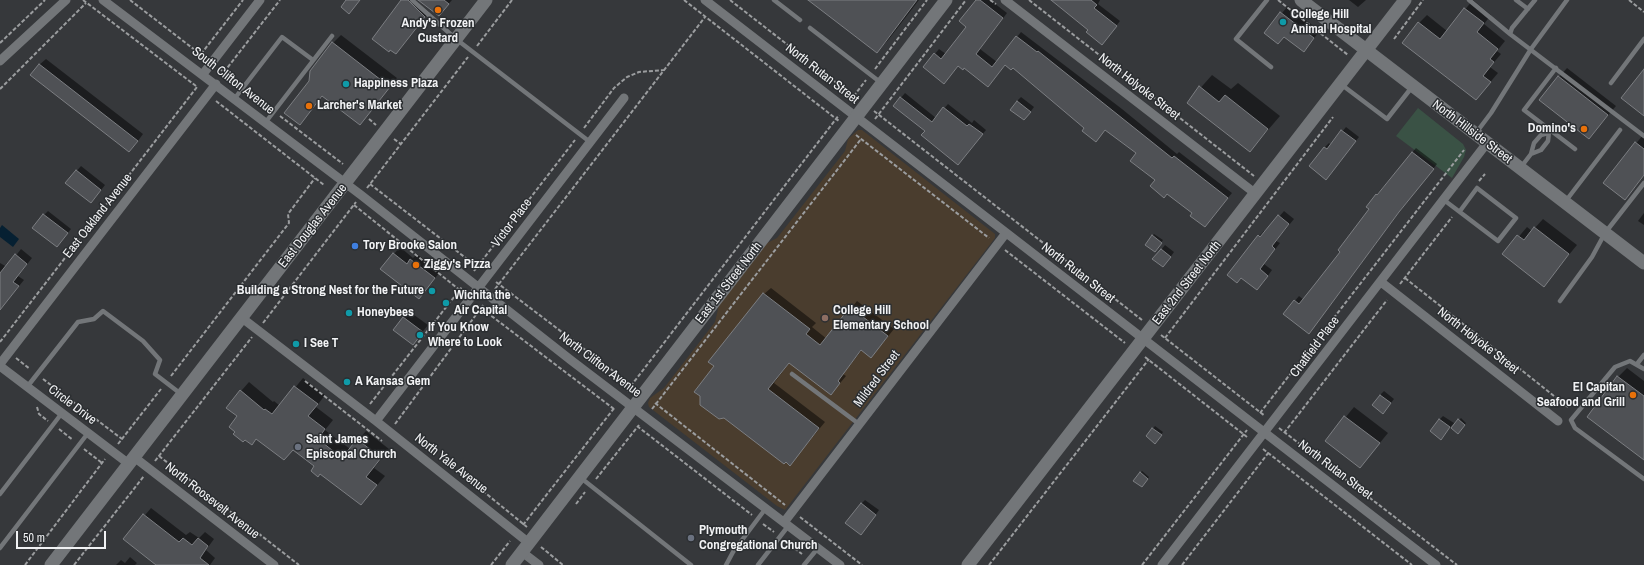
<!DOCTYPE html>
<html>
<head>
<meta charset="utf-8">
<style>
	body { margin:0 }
	#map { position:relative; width:1644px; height:565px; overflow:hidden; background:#36383b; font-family:"Archivo Narrow",sans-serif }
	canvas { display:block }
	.scale { position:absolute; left:16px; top:531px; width:90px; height:18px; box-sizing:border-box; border:2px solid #f1f2f4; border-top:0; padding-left:5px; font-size:12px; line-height:14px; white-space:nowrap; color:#f1f2f4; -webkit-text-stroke:3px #2b2e31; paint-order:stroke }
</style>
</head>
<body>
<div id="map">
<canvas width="1644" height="565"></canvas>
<div class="scale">50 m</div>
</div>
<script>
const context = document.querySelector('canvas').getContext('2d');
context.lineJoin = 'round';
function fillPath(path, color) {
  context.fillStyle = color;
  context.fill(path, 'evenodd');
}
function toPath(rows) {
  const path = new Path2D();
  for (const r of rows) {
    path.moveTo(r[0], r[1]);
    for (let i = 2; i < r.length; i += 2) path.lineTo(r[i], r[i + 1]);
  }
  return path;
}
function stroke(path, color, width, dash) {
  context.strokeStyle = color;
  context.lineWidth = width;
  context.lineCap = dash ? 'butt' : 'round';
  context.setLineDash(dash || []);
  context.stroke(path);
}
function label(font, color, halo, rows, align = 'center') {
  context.font = font + ' "Archivo Narrow",sans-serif';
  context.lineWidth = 3;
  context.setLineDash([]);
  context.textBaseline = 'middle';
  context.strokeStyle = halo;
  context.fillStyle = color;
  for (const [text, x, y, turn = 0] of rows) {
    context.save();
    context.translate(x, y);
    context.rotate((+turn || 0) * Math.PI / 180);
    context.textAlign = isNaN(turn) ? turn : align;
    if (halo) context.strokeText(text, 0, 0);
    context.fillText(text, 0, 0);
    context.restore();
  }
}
fillPath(toPath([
	[858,130,862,130,995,234,995,238,785,510,777,506,649,407,648,403,650,398,664,388,715,322,719,305,767,243,777,238,781,233,845,151,848,139]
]), '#4a3d2e');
fillPath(toPath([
	[1418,108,1463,144,1466,150,1464,157,1452,178,1396,136]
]), '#3a5245');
fillPath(toPath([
	[2,225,19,239,13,247,0,237,0,228]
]), '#062032');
fillPath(toPath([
	[403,0,415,0,429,12,400,49],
	[420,0,452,0,439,15],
	[809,0,919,0,889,39,877,52],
	[977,0,990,0,1007,13,980,49,997,62,1021,32,1122,109,1177,154,1179,152,1232,193,1209,221,1193,213,1156,180,1137,153,1106,129,1085,127,1013,67,1006,64,988,86,965,67,959,65,944,83,924,67,939,49,946,54,967,27],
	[1052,0,1100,0,1098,4,1120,21,1106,39],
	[1349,0,1366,0,1358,7],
	[1473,0,1491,15,1484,24,1505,41,1497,51,1501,54,1490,67,1498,73,1476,99,1419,23,1427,15,1447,31],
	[1288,6,1320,31,1303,51,1285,36,1278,43,1265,33],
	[341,35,397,78,360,124,323,96,300,124,310,81,333,43],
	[46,59,143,134,135,145,39,65],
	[1567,68,1616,106,1589,138,1559,77],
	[1212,75,1231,89,1238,83,1280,116,1250,151,1188,102],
	[905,93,936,118,948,104,972,123,974,120,986,130,958,164,926,131,894,106],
	[1021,97,1034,107,1028,115,1017,101],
	[1346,127,1359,137,1330,174,1310,166,1325,147,1329,143,1331,145],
	[1642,136,1644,137,1644,175,1631,192,1605,183],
	[1416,148,1437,164,1403,207,1309,333,1284,314,1299,296,1304,300,1342,252,1370,209,1367,206],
	[81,166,105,185,95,198,66,183],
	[48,211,71,229,57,246,44,215],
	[1284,211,1294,219,1276,241,1280,243,1264,264,1272,270,1262,284,1242,278,1237,282,1259,236,1264,231,1266,232],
	[1644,213,1644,225,1638,221],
	[1543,219,1577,245,1544,285,1504,254,1527,227,1532,231],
	[1154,234,1163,240,1156,249,1152,236],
	[1165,245,1174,252,1167,262,1161,250],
	[400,247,413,258,417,254,440,272,419,298,394,254],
	[21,249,32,258,18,276,24,280,10,297,0,300,0,263,7,267],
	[771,288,816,323,812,327,827,339,857,301,894,329,877,350,862,350,843,374,846,376,831,394,790,362,774,383,825,422,790,464,715,366,764,294],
	[410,312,428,325,413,344,404,318],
	[1627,368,1644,381,1644,459,1588,417,1618,377],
	[303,378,325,395,316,407,333,420,325,430,350,449,366,431,389,449,374,468,385,476,361,504,294,449,239,416,227,407,249,382,273,402,274,401,280,406],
	[1384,391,1394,399,1383,413,1380,395],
	[1354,407,1388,433,1360,467,1326,441],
	[1443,416,1454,423,1441,438,1439,420],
	[1461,418,1466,423,1460,431,1459,420],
	[1155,426,1163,432,1157,440,1147,436],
	[1142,471,1149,477,1144,484,1140,473],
	[865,500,879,510,865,530,861,504],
	[151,508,186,535,190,532,199,538,205,532,214,539,206,550,215,558,210,565,158,565,125,539],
	[130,557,137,563,135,565,116,565,121,560,125,563]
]), '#0007');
const building = toPath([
	[346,0,360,0,349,14,341,7,346,0],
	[401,0,408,0,425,17,396,54,390,50,389,52,372,39,401,0],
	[418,0,444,0,449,4,439,16,418,0],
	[808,0,917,0,877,53,808,0],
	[976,0,980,0,1003,18,976,54,992,67,1016,36,1037,52,1038,51,1172,158,1174,156,1228,198,1205,227,1190,216,1192,213,1167,194,1164,198,1150,186,1155,180,1130,161,1136,153,1105,130,1096,142,1082,131,1084,128,1013,68,1011,70,1005,65,988,87,964,68,963,70,958,66,944,84,923,67,934,53,941,59,966,27,959,21,976,0],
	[1051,0,1091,0,1097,5,1094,8,1117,26,1102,45,1086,32,1088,30,1051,0],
	[1464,8,1484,23,1477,32,1498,49,1490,59,1494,62,1483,76,1491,82,1476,100,1402,43,1418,22,1440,39,1464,8],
	[1280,12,1314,38,1304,52,1284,37,1278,44,1264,33,1280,12],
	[332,42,390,87,360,125,322,96,300,125,284,113,309,81,310,71,332,42],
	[39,64,138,141,129,152,30,75,39,64],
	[1644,69,1644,116,1621,98,1644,69],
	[1558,76,1608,115,1589,139,1539,100,1558,76],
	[1199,86,1219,102,1225,95,1268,129,1250,152,1187,103,1199,86],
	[900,97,932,122,943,107,967,126,969,124,983,134,958,165,921,135,925,131,893,106,900,97],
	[1017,101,1031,112,1024,120,1010,110,1017,101],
	[1341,130,1356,141,1326,180,1309,166,1324,147,1327,149,1341,130],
	[1635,142,1644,149,1644,175,1625,200,1603,183,1635,142],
	[1412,152,1434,169,1399,212,1309,334,1283,314,1294,300,1299,304,1315,284,1340,252,1338,250,1369,209,1366,207,1376,194,1377,195,1412,152],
	[76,170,101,190,91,203,65,183,76,170],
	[43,214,68,233,57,247,32,228,43,214],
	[1278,215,1289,224,1272,246,1275,249,1260,269,1268,276,1257,290,1241,278,1237,283,1227,275,1258,235,1260,237,1278,215],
	[1534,227,1569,254,1544,287,1502,254,1517,235,1524,240,1534,227],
	[1152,235,1162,243,1155,252,1145,245,1152,235],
	[1161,249,1171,257,1163,267,1152,259,1161,249],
	[393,253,407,264,410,259,435,278,419,299,380,269,393,253],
	[15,254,27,264,13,282,19,286,0,310,0,273,15,254],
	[763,293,810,329,806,334,820,345,850,307,888,336,871,358,861,350,838,381,840,383,831,395,789,363,768,389,819,428,790,466,786,462,784,464,724,418,719,419,700,405,700,396,694,392,714,366,708,362,763,293],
	[403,317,423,332,413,345,393,330,403,317],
	[1617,376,1644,396,1644,460,1587,417,1617,376],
	[294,386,318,404,308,416,325,429,318,439,342,458,357,439,381,458,366,477,377,485,361,505,320,474,318,477,311,471,314,466,293,450,284,460,256,439,252,445,245,440,243,442,233,434,235,432,229,427,237,416,226,408,240,390,264,410,265,409,272,414,294,386],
	[1380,395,1391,403,1383,414,1372,405,1380,395],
	[1344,416,1380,443,1360,468,1325,441,1344,416],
	[1439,419,1450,427,1441,440,1430,431,1439,419],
	[1458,419,1465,425,1458,434,1451,428,1458,419],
	[1152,428,1162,435,1155,444,1146,436,1152,428],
	[1140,472,1148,479,1142,487,1133,481,1140,472],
	[861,503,876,515,861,535,845,523,861,503],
	[143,514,179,542,183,538,192,545,198,538,208,546,200,558,209,565,156,565,123,539,143,514]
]);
fillPath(building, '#4f5155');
stroke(building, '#7c7e82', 1);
stroke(toPath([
	[83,0,196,86],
	[130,0,204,57],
	[684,0,839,121],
	[730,0,856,98],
	[990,0,996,4],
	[1029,0,1254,176],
	[1278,0,1348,55],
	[1629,0,1644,12],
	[1394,39,1423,0],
	[0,43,45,0],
	[477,46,512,0],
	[201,54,243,0],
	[220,69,237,82],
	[875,69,927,0],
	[224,72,280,0],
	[0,89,86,3],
	[249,91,269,107],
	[216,101,324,185],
	[850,101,866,80],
	[874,111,1142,320],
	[280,116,343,164],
	[369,119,376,125],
	[875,119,966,0],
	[584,128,614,88,627,77,639,72,664,70],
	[856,135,989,238],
	[394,139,401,144],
	[1479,181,1485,174],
	[370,184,480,269],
	[367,188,468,57],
	[354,205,462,292],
	[1005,250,1125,343],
	[474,271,575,140],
	[1405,278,1568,407],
	[496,282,633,386],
	[1400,284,1452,217],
	[495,289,705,17],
	[477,305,614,409],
	[263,323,356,202],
	[1161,335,1265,416],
	[1165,338,1333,117],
	[0,342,197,87],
	[1145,357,1247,437],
	[16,358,30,369],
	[171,376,289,223,288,214,315,178],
	[43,379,122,439],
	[305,381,382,441],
	[627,391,839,115],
	[655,403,785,505],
	[370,404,462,287],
	[37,407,39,414,48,421],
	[652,409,861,139],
	[1260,413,1464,150],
	[395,424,484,304],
	[637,426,752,515],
	[1279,428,1457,565],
	[59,429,73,440],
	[1284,433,1387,300],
	[118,444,161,389],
	[84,449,102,463],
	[1263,449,1412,565],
	[159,456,299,565],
	[155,461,252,337],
	[596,479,639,425],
	[478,487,527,527],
	[576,504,585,492],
	[800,517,862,565],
	[763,524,774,532],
	[523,525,615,407],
	[785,541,802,554],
	[541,547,563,565],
	[25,565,105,459],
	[74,565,144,476],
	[491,565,510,541],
	[989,565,1149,359],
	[1142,565,1247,430],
	[1182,565,1269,452]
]), '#9b9d9f', 2, [4, 2]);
stroke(toPath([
	[412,0,456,39,590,142],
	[774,0,800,20],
	[1267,0,1236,39,1271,67],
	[1469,0,1510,34],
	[1516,0,1528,9],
	[1535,0,1512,28,1510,34,1644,136],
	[810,28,880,82],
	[1556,68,1524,110,1575,149],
	[1611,83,1644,39],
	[1342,85,1387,119,1412,87],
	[235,98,282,37,313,60],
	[265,123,332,36],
	[1476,133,1491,113,1531,49,1567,0],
	[1531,154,1541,150,1548,141,1549,131],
	[1521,167,1531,154,1534,143,1541,135,1548,133],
	[1444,200,1498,241,1516,218,1477,188,1460,211],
	[1565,202,1620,130],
	[1560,301,1592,257,1605,233,1644,183],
	[1637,364,1644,355],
	[1644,369,1630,361,1615,367,1571,420,1575,428,1644,479],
	[792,374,859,424],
	[27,387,78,322,94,319,103,311,143,341,160,360,155,374,181,394],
	[581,478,691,565],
	[0,494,62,413],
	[0,548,88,433],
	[726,565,733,552,766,508],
	[758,565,789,525],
	[804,565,818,548]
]), '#737679', 4.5);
stroke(toPath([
	[103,0,361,195,572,361,840,565],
	[705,0,1436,565],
	[1005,0,1256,194],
	[0,61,66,0],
	[203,74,260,0],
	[1381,282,1558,421],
	[242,318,376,421,529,543],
	[0,364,216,84],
	[0,366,129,464],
	[376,421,624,98],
	[134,457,274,565],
	[785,521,1006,233],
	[522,552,539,565],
	[1162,565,1487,143]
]), '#737679', 9);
stroke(toPath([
	[1301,0,1644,263],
	[51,565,486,0],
	[512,565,946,0],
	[968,565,1405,0]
]), '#737679', 13);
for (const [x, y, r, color] of [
	[438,10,4,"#e8710a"],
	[1283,22,4,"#0f9aa8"],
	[346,84,4,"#0f9aa8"],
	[309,106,4,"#e8710a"],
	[1584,129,4,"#e8710a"],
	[355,246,4,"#3f7fe0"],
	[416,265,4,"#e8710a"],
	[432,291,4,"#0f9aa8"],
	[446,303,4,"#0f9aa8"],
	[349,313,4,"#0f9aa8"],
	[825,318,4,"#8d6e63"],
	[420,335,4,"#0f9aa8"],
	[296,344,4,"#0f9aa8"],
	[347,382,4,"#0f9aa8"],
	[1633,395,4,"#e8710a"],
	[298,447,4,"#6b7280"],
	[691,538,4,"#6b7280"]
]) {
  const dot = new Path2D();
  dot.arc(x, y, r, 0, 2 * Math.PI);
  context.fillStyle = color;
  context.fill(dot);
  stroke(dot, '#2b2e31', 1.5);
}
label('bold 13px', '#f1f2f4', '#2b2e31', [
	["College Hill",1291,15],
	["Animal Hospital",1291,30],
	["Andy's Frozen",438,24,"center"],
	["Custard",438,39,"center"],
	["Happiness Plaza",354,84],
	["Larcher's Market",317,106],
	["Domino's",1576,129,"right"],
	["Tory Brooke Salon",363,246],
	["Ziggy's Pizza",424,265],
	["Building a Strong Nest for the Future",424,291,"right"],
	["Wichita the",454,296],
	["Air Capital",454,311],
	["College Hill",833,311],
	["Elementary School",833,326],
	["Honeybees",357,313],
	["If You Know",428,328],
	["Where to Look",428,343],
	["I See T",304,344],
	["A Kansas Gem",355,382],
	["El Capitan",1625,388,"right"],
	["Seafood and Grill",1625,403,"right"],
	["Saint James",306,440],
	["Episcopal Church",306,455],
	["Plymouth",699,531],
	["Congregational Church",699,546]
], 'left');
label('13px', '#f1f2f4', '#2b2e31', [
	["North Rutan Street",822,74,38],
	["South Clifton Avenue",233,81,38],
	["North Holyoke Street",1139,87,38],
	["North Hillside Street",1472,132,37],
	["East Oakland Avenue",98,216,-52],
	["Victor Place",512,223,-53],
	["East Douglas Avenue",313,226,-52],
	["North Rutan Street",1078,273,38],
	["East 1st Street North",729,283,-52],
	["East 2nd Street North",1187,283,-52],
	["North Holyoke Street",1478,341,38],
	["Chatfield Place",1315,347,-53],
	["North Clifton Avenue",600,365,37],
	["Mildred Street",877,379,-53],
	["Circle Drive",72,405,37],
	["North Yale Avenue",451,464,38],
	["North Rutan Street",1335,470,37],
	["North Roosevelt Avenue",212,501,38]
]);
</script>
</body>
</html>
